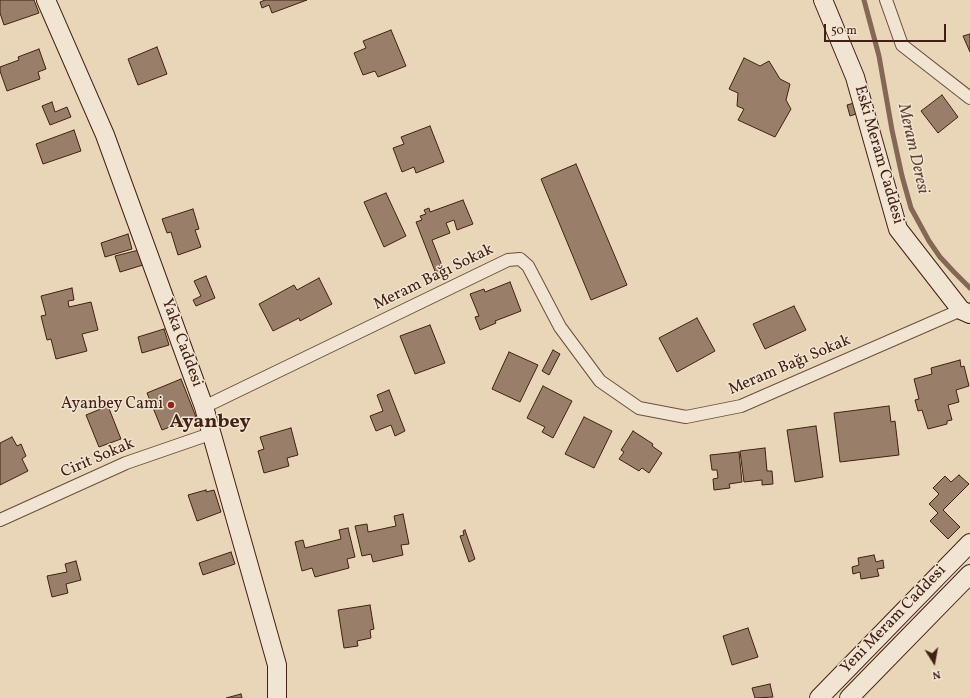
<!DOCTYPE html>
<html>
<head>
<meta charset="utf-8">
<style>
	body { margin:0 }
	#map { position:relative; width:970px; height:698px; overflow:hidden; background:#e9d6b9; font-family:Vollkorn,serif }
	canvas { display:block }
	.north { position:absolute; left:914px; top:642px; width:40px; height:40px; -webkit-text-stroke:3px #f1e4d2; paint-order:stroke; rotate:169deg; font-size:11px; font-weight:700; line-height:16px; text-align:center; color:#422013 }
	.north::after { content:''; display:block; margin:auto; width:14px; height:18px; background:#422013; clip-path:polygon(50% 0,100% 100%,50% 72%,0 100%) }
	.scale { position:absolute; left:824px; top:24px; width:122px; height:18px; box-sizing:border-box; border:2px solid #422013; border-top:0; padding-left:5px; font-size:12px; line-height:14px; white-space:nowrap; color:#422013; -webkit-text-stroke:3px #f1e4d2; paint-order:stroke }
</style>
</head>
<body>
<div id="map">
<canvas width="970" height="698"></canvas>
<div class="north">N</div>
<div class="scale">50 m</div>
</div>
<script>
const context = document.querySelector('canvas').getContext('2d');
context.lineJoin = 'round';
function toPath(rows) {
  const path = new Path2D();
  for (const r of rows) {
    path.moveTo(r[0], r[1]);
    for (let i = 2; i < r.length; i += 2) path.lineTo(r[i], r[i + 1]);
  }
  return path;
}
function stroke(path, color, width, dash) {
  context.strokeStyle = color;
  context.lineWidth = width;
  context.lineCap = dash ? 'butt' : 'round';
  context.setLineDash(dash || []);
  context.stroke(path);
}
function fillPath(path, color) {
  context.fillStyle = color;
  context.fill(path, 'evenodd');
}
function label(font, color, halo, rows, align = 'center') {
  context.font = font + ' Vollkorn,serif';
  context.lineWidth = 3;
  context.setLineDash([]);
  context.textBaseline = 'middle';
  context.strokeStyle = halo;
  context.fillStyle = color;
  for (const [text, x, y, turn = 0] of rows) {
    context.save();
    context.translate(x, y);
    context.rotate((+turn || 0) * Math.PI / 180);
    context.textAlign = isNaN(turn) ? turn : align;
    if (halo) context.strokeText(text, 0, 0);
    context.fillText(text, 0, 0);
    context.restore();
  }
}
stroke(toPath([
	[864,0,879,56,892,130,902,176,911,208,929,241,940,257,954,272,970,288]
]), '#846855', 5);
const building = toPath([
	[0,0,34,0,39,13,4,25,0,13,0,0],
	[265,0,307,0,272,13,269,5,262,8,260,2,265,0],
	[391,30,406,66,378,77,375,71,363,75,354,53,366,48,363,41,391,30],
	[970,34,970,52,963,36,970,34],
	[157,47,167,74,138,85,128,59,157,47],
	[39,49,46,69,38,72,40,79,7,91,0,71,0,67,19,60,18,57,39,49],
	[744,58,760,66,769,61,780,79,790,84,786,100,791,109,775,137,738,120,744,109,737,106,738,93,729,89,744,58],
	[942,95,958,117,938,133,921,111,942,95],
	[52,102,55,112,67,107,71,117,50,125,42,106,52,102],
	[854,103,856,114,850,116,847,105,854,103],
	[430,126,444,162,416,173,414,167,402,172,393,148,404,144,401,137,430,126],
	[74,130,81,151,43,164,36,144,74,130],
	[576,164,627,285,591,300,541,179,576,164],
	[386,193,406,236,384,247,364,202,386,193],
	[463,200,473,224,457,230,454,220,446,223,450,233,432,240,446,276,438,279,416,222,422,220,420,216,426,214,424,210,429,208,430,212,463,200],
	[193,209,199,229,195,230,201,247,178,255,171,232,167,233,162,219,193,209],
	[128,234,132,249,105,257,101,243,128,234],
	[139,250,143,265,120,272,115,256,139,250],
	[206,276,215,298,196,306,193,300,201,296,194,281,206,276],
	[319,278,332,304,300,321,299,318,273,331,259,304,294,285,297,290,319,278],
	[510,282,521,311,495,321,496,323,480,330,475,317,479,316,470,294,484,289,485,292,510,282],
	[72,288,74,300,68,301,69,307,91,302,98,330,82,334,87,351,56,359,51,339,47,340,41,316,46,315,41,296,72,288],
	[794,306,806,330,765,349,753,324,794,306],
	[697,318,715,351,677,372,659,338,697,318],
	[430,325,445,363,415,374,400,336,430,325],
	[164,329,169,345,142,353,138,337,164,329],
	[553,350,560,354,549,375,542,371,553,350],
	[509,352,538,365,520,402,492,389,509,352],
	[960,360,961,367,964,366,969,386,956,390,959,402,948,405,952,420,947,421,947,424,928,429,922,410,918,411,915,400,919,399,914,379,932,374,931,368,960,360],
	[181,379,196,417,162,430,147,393,181,379],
	[543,386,572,401,553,438,542,432,545,427,527,418,543,386],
	[389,390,405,431,395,436,391,425,376,431,370,416,383,411,377,395,389,390],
	[108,406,121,439,99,447,86,415,108,406],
	[889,406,891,422,895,421,899,455,840,462,834,413,889,406],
	[584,417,612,431,594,468,565,454,584,417],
	[816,426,823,477,795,482,787,430,816,426],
	[291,428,298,455,287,458,289,466,264,473,258,451,264,449,260,437,291,428],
	[633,431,653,444,652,446,662,453,649,473,642,468,639,471,619,459,624,452,621,450,633,431],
	[12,437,17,446,21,444,26,456,22,459,28,471,0,485,0,443,12,437],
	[765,448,767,471,772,471,773,484,762,485,762,480,744,482,740,451,765,448],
	[739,452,742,482,729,484,730,488,714,490,713,479,718,478,717,470,712,470,710,455,739,452],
	[959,475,969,484,943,510,960,527,948,539,930,521,938,513,929,504,939,494,933,488,945,476,951,482,959,475],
	[206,490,206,492,214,490,221,512,197,521,188,495,206,490],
	[403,514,409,544,401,545,403,555,373,562,371,554,362,556,355,526,367,524,368,532,396,526,394,516,403,514],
	[348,528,355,557,347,559,349,568,315,577,312,568,302,571,295,542,303,540,305,548,341,539,339,530,348,528],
	[465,530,475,559,469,562,460,536,464,535,463,531,465,530],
	[231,552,235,564,203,575,199,563,231,552],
	[874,555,876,562,883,560,884,568,877,569,879,576,861,579,860,572,853,574,852,567,859,565,858,558,874,555],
	[76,561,81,580,66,584,68,593,52,597,47,576,67,572,65,564,76,561],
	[370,605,374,629,370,630,371,638,357,641,358,646,344,648,338,610,370,605],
	[748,628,758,657,732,665,723,636,748,628],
	[770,684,773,697,755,698,752,688,770,684],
	[241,694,242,698,226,698,241,694]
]);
fillPath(building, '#997f69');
stroke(building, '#422013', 1);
const street = toPath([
	[886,0,902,45,970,98],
	[204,407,508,260,520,259,528,266,560,327,600,381,639,408,686,417,741,406,961,310],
	[0,520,126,463,210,434]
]);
const secondary = toPath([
	[46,0,105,135,204,407,277,665,277,698],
	[823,0,855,77,898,229,961,310,970,314],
	[819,698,970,543],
	[849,698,970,574]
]);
stroke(street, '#6c4e3c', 14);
stroke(secondary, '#422013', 20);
stroke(street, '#f1e4d2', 12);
stroke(secondary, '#f1e4d2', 18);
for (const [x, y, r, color] of [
	[171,405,4,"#8f2418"]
]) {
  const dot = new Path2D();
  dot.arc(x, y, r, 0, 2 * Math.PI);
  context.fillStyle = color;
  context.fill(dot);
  stroke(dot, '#f1e4d2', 1.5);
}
label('16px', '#422013', '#f1e4d2', [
	["Eski Meram Caddesi",878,155,74],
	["Meram Bağı Sokak",434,278,-26],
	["Yaka Caddesi",181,343,70],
	["Meram Bağı Sokak",790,366,-23],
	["Cirit Sokak",98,459,-23],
	["Yeni Meram Caddesi",894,620,-46]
]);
label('16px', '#422013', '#f1e4d2', [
	["Ayanbey Cami",163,405]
], 'right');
label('italic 17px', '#634434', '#f1e4d2', [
	["Meram Deresi",912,149,77]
]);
label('bold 20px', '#422013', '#f1e4d2', [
	["Ayanbey",210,423]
]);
</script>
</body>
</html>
